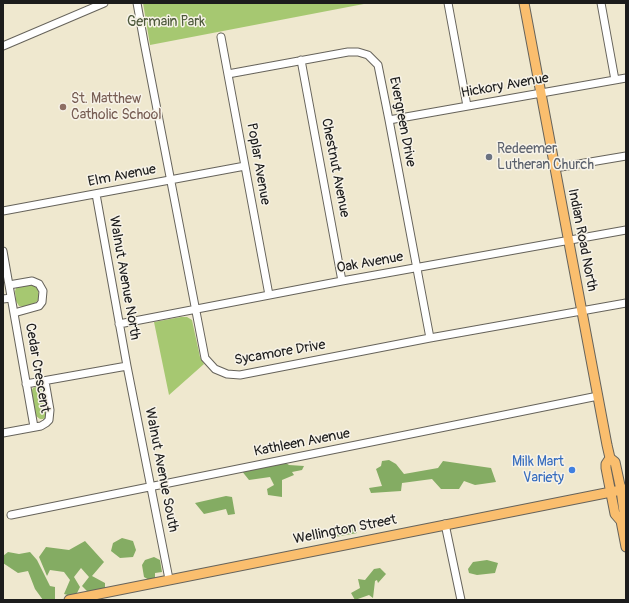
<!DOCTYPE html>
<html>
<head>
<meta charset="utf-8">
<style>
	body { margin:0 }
	#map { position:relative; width:629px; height:603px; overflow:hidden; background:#efe8cf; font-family:Pangolin,sans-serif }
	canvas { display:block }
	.frame { position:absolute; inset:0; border:4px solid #1c1c1c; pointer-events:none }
</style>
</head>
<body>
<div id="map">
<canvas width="629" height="603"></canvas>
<div class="frame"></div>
</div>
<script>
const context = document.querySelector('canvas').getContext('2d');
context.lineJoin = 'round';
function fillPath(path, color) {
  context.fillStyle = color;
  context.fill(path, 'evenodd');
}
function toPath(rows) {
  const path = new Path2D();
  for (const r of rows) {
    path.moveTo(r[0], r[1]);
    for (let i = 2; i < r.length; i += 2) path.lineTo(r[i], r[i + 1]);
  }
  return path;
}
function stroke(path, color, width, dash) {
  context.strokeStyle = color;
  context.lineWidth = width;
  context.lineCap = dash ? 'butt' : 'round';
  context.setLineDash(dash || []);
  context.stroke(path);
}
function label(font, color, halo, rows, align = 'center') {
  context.font = font + ' Pangolin,sans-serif';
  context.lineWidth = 3;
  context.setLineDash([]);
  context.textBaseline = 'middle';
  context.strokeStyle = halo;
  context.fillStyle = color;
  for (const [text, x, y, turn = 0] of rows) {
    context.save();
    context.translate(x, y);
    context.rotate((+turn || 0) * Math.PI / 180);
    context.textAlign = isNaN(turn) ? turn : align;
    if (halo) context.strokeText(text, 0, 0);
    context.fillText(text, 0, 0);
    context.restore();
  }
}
fillPath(toPath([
	[143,3,369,3,150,45],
	[30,284,35,286,38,290,39,296,38,300,33,305,26,307,19,306,16,301,15,291,16,288,19,286],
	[181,317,187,317,192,320,200,357,204,364,169,395,154,322],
	[38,386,42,389,43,392,47,413,46,417,43,419,40,419,36,416,31,392,33,388]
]), '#a6c871');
fillPath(toPath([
	[389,460,396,464,404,474,438,468,443,461,491,468,496,482,475,485,464,481,459,489,441,489,432,479,402,483,401,491,371,493,369,488,382,486,376,469,381,466,382,461],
	[286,463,289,465,304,466,302,470,292,472,294,475,282,480,282,497,268,495,267,489,274,485,270,477,249,480,241,470],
	[226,496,232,497,235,514,228,515,226,509,204,514,195,503],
	[355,524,357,533,335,537,333,530],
	[122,538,133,541,136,550,133,557,120,558,111,551,113,543],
	[85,541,104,562,92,576,105,583,105,590,89,593,82,586,89,577,81,568,74,577,80,587,75,597,64,594,70,580,64,572,50,570,47,576,39,557,46,547,69,550],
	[8,552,19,554,30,552,37,560,50,586,55,587,55,600,43,600,35,589,28,571,18,573,3,563,3,556],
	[154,557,160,560,162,572,155,573,155,578,151,581,144,577,142,565,145,560],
	[487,560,498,563,495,573,477,575,469,573,468,569,473,562],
	[380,568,386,574,378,583,377,580,375,581,373,598,369,595,355,600,351,593,360,588,358,579,365,580,374,569]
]), '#84ac63');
const minor = toPath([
	[137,3,144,42,205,358,215,369,227,374,240,375,430,338,626,303],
	[448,3,467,106],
	[601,3,615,80],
	[221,37,269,295],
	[3,46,104,3],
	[301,60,342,281],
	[228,74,348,52,358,52,368,55,378,65,389,120,430,338],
	[389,120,626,78],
	[555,168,626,156],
	[96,194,127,366,169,579],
	[3,211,245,166],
	[3,251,34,427],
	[9,285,32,281,39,284,43,291,42,302,39,306,14,313],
	[3,299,11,298],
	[119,324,342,281,626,230],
	[26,384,127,366],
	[3,433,41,426,46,423,49,420,50,410,45,381],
	[11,515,598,396],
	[445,524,461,600]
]);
const major = toPath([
	[524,3,607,445,610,458,615,462,621,490,624,512,621,521],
	[610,458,606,464,606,468,615,514,621,521,626,547],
	[69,600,626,489]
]);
stroke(minor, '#66635b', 9);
stroke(major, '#66635b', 11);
stroke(minor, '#fff', 7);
stroke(major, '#fabe6e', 9);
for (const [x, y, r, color] of [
	[63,107,4,"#8d6e63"],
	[489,157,4,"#6b7280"],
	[572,470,4,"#3f7fe0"]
]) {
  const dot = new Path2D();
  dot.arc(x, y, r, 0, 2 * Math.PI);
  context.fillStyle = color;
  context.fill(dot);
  stroke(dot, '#f7f3e8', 1.5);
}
label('14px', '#4c583a', '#f7f3e8', [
	["Germain Park",166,22]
]);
label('14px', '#1c1c1c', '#f7f3e8', [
	["Hickory Avenue",505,86,-10],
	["Evergreen Drive",402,122,79],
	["Poplar Avenue",258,164,80],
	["Chestnut Avenue",335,168,79],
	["Elm Avenue",122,176,-11],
	["Indian Road North",582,240,79],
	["Oak Avenue",370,263,-10],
	["Walnut Avenue North",124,278,80],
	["Sycamore Drive",280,353,-10],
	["Cedar Crescent",37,368,80],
	["Kathleen Avenue",302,443,-11],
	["Walnut Avenue South",161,470,79],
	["Wellington Street",345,530,-11]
]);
label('14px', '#785e54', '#f7f3e8', [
	["St. Matthew",71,99],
	["Catholic School",71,115]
], 'left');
label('14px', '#5b616d', '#f7f3e8', [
	["Redeemer",497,149],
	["Lutheran Church",497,165]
], 'left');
label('14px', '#366cbe', '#f7f3e8', [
	["Milk Mart",564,462],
	["Variety",564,478]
], 'right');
</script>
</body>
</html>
